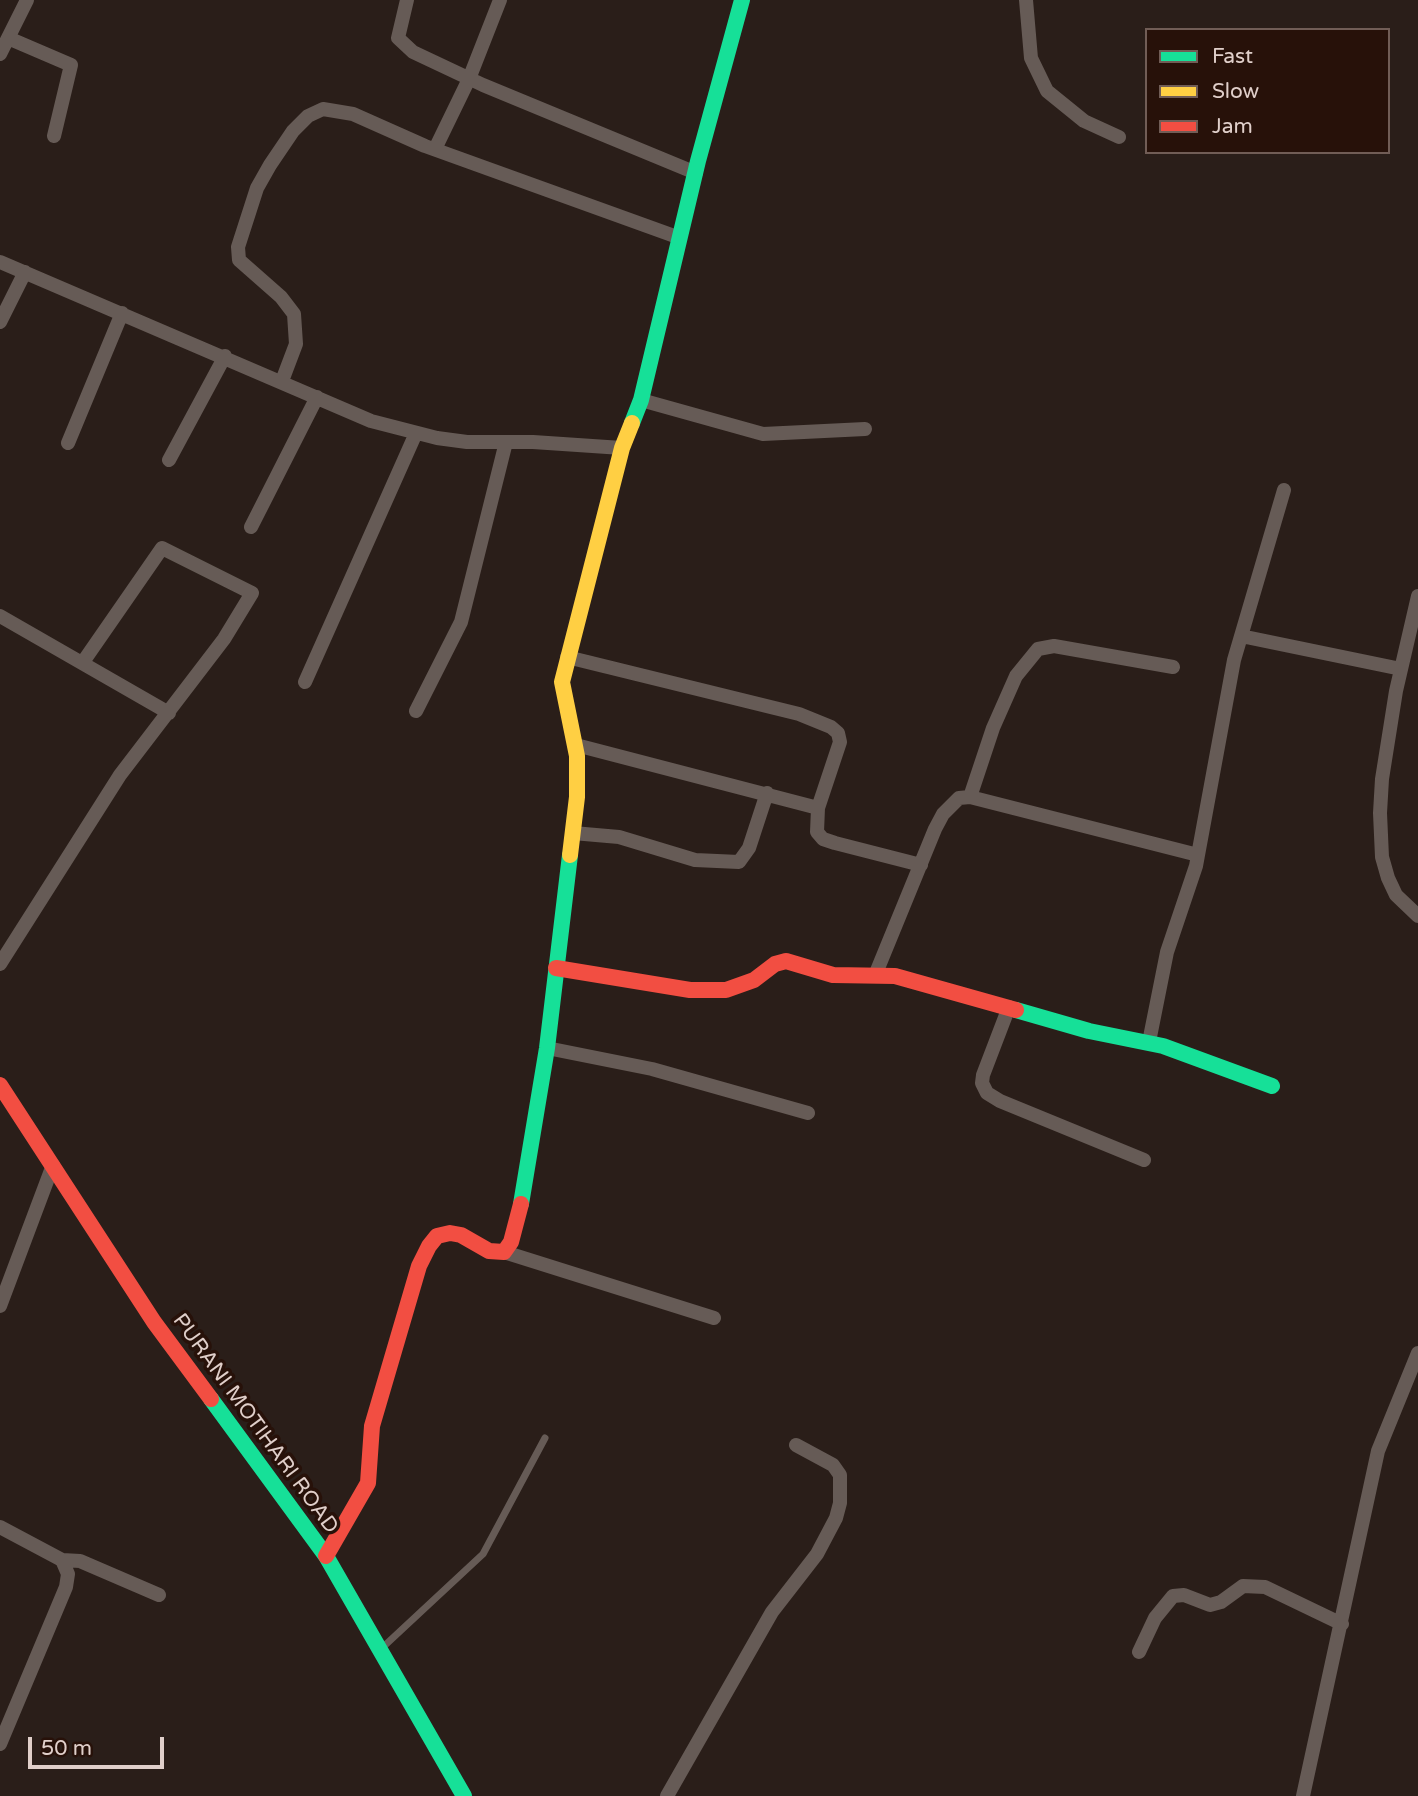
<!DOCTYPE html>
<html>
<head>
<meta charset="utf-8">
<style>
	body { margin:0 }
	#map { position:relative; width:1418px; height:1796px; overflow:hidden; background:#2a1e19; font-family:"Varela Round",sans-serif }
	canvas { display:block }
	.legend { position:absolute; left:1145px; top:28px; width:245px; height:126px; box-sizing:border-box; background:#271109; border:2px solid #715d56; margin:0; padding:9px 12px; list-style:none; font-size:21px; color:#e0cfca }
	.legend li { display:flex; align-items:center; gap:14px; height:35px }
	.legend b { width:35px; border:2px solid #715d56 }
	.scale { position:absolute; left:28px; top:1737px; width:136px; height:32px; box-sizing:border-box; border:4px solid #e0cfca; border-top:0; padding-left:9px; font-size:21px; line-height:24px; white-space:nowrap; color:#e0cfca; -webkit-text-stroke:5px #271109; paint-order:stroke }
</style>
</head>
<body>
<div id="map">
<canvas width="1418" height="1796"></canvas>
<ul class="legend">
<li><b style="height:9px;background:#16e098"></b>Fast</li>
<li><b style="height:9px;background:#ffcf43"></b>Slow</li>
<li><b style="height:9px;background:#f24e42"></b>Jam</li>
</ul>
<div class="scale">50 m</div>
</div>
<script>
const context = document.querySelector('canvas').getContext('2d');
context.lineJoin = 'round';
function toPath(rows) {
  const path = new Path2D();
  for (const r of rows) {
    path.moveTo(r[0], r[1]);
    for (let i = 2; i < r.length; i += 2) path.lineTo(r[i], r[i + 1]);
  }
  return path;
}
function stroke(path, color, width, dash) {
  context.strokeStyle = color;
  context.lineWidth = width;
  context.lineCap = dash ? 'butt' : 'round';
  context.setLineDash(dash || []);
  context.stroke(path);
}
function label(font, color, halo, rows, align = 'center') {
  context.font = font + ' "Varela Round",sans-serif';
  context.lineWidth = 7;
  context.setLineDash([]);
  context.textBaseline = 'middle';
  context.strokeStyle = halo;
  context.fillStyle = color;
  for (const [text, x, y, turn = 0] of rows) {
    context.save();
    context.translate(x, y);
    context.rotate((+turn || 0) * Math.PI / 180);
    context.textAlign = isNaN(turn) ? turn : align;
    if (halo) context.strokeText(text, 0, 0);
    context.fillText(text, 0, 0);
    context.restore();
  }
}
stroke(toPath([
	[382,1648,483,1554,545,1438]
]), '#665b56', 7);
stroke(toPath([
	[407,0,398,38,413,52,483,85,696,173],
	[1026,0,1031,58,1047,91,1084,121,1119,137],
	[8,38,71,65,54,136],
	[0,54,27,0],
	[435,149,469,79,500,0],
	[0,262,371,421,437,438,467,442,533,442,622,448],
	[0,322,25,272],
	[282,381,296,344,294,314,281,297,239,260,238,247,257,188,270,165,293,131,308,116,323,109,353,114,425,146,680,238],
	[641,400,763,434,865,429],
	[68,443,122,313],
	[169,460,225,356],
	[251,527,317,397],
	[1418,596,1396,691,1382,779,1380,813,1382,857,1388,878,1396,895,1418,916],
	[0,616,169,713],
	[1241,636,1401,669],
	[567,657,799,714,831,727,838,733,840,742,818,808,817,832,823,839,835,843,921,865],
	[305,682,416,433],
	[416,711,461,622,506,442],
	[576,745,818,808],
	[970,797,993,728,1016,676,1038,649,1054,646,1173,667],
	[573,833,619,837,695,860,739,862,749,848,767,793],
	[0,964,120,775,224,639,252,593,162,548,83,662],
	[876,973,935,829,943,814,959,798,970,797,1198,855],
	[1009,1007,983,1075,982,1083,987,1093,1000,1101,1144,1160],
	[1149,1042,1167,952,1196,866,1234,660,1284,490],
	[547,1048,652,1069,808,1113],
	[504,1252,714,1318],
	[0,1306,53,1165],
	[0,1527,62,1560,68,1574,66,1587,0,1744],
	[62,1560,80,1561,159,1595],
	[1139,1652,1155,1618,1173,1596,1184,1595,1210,1605,1221,1602,1243,1586,1265,1587,1342,1624],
	[667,1796,772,1612,817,1554,836,1518,840,1503,840,1475,833,1465,796,1445],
	[1303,1796,1378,1451,1418,1353]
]), '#665b56', 14);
stroke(toPath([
	[632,423,641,400,698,161,742,0],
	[1016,1010,1089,1031,1163,1046,1272,1086],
	[521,1204,547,1048,570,855],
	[211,1399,326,1556,464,1796]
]), '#16e098', 16);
stroke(toPath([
	[570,855,577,797,577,756,562,682,622,448,632,423]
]), '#ffcf43', 16);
stroke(toPath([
	[556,968,690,990,726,990,754,980,775,964,786,961,833,975,895,976,1016,1010],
	[0,1085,154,1322,211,1399],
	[326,1556,368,1483,372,1426,419,1266,429,1246,437,1236,450,1233,461,1235,489,1251,504,1252,511,1242,521,1204]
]), '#f24e42', 16);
label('21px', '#e0cfca', '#271109', [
	["PURANI MOTIHARI ROAD",255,1424,54]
]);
</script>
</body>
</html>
